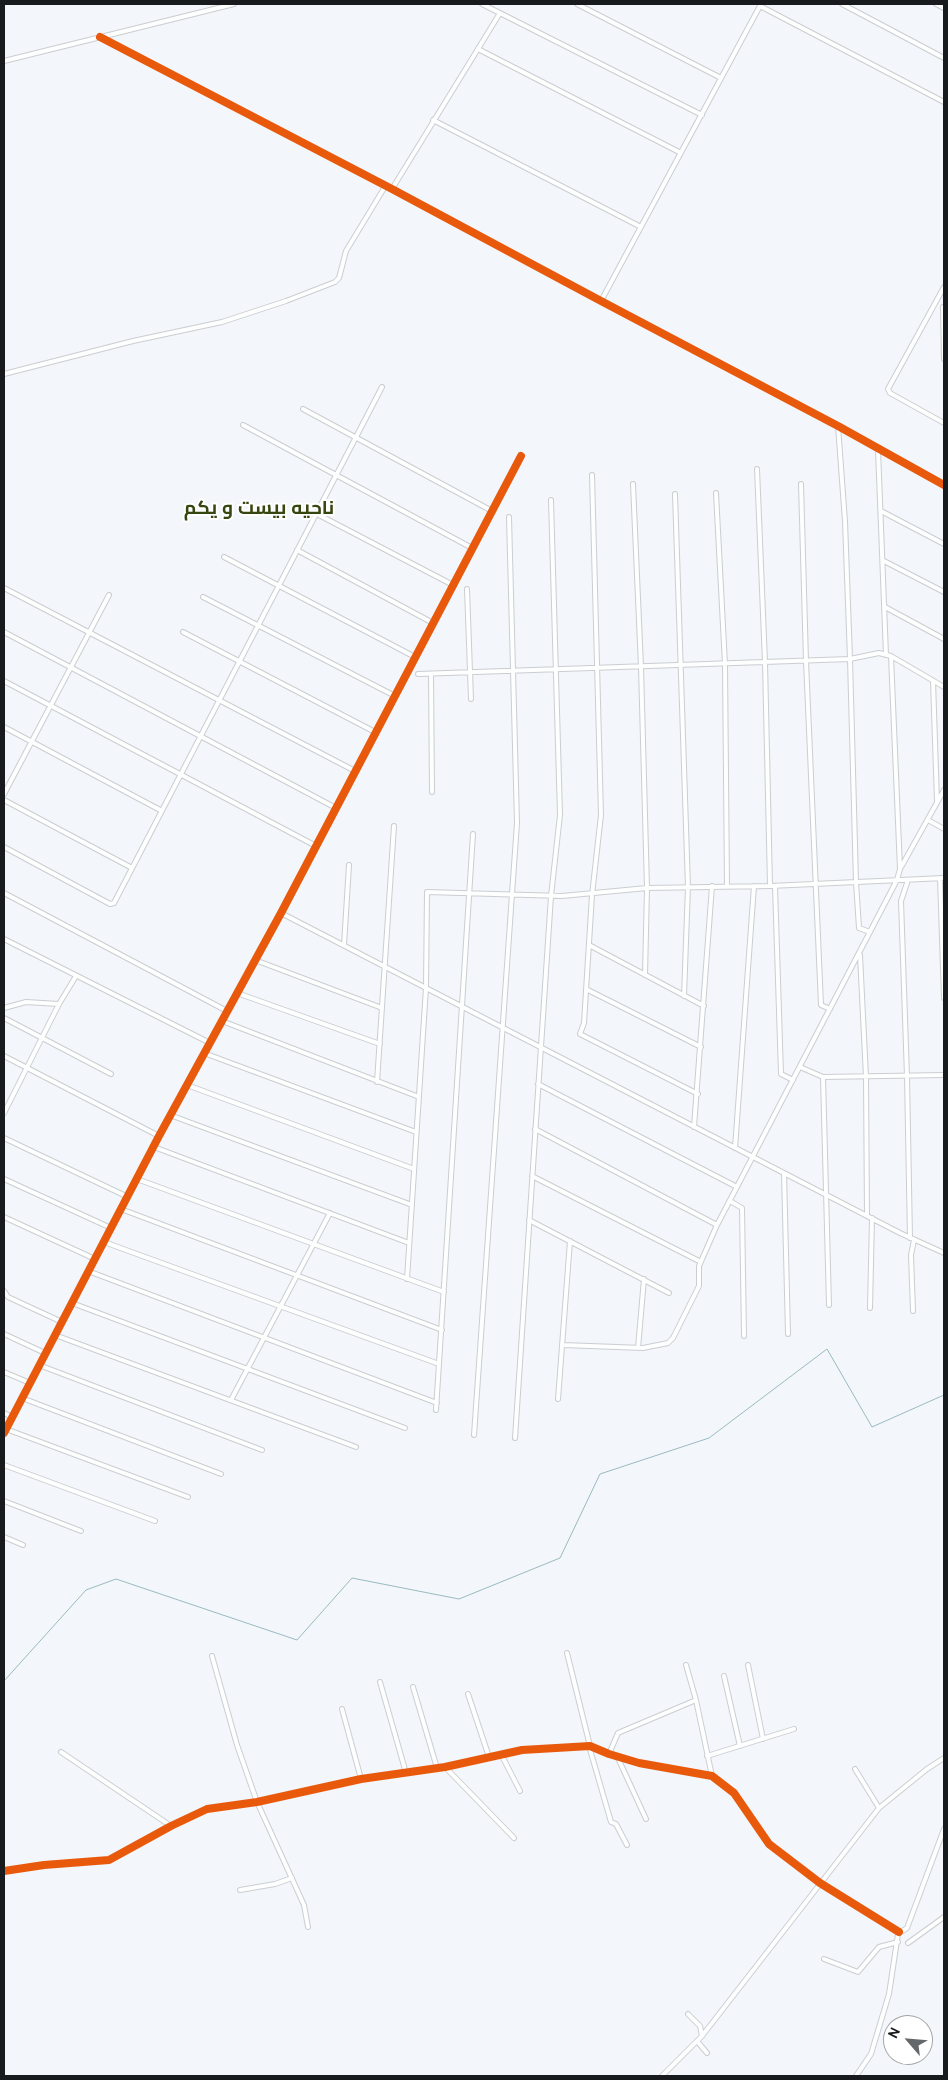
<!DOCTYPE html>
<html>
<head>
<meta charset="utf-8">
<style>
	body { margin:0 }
	#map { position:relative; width:948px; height:2080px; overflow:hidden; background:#f3f6fa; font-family:Overpass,sans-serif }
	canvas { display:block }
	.frame { position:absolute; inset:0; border:5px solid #181b1e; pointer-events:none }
	.north { position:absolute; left:883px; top:2015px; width:50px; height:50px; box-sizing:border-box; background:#fff; border:1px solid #a3a4a5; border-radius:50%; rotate:297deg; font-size:14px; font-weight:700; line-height:20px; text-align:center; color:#181b1e }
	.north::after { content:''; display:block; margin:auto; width:18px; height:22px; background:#65686b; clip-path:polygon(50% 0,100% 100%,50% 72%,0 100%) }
</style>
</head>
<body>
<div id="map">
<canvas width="948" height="2080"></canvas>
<div class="frame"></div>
<div class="north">N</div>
</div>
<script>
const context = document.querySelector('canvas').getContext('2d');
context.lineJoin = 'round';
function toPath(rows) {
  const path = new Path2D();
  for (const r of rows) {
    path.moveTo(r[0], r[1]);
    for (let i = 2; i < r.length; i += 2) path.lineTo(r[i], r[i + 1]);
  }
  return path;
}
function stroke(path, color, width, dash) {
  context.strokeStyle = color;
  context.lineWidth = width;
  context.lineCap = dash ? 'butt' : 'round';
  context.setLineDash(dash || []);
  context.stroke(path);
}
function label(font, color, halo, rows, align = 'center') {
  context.font = font + ' Overpass,Cairo,sans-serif';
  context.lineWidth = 4;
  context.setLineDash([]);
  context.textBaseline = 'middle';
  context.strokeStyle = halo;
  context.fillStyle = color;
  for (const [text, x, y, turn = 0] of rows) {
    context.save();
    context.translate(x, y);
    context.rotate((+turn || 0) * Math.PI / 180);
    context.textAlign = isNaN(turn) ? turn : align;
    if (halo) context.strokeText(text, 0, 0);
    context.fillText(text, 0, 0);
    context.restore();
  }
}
stroke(toPath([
	[4,1681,86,1590,116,1579,297,1640,352,1578,459,1599,560,1558,600,1474,709,1438,827,1349,872,1427,944,1395]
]), '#99bac1', 1);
const minor = toPath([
	[482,4,702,115],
	[577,4,721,78],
	[842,4,944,58],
	[936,4,944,8],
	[760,6,944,102],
	[100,37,392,189,601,301,838,426,944,485],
	[478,49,681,153],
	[4,61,234,4],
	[433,120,641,227],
	[392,189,500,13],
	[944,287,888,389,890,393,944,423],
	[601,301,761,4],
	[943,307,944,359],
	[4,374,133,341,222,322,286,301,335,282,339,278,346,251,386,185],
	[303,409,492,511],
	[243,425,472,548],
	[838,426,845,521,850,659,856,882,859,928,870,932],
	[878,450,886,655],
	[757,469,765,662,770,886],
	[592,475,601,815,592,895,584,1023,580,1034,698,1094],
	[633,484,641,667,647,888,645,975],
	[801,484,806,661,821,1005,830,1009],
	[716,493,725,664,727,886],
	[675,494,688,887,684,996],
	[881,511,944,544],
	[317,514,453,585],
	[297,550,433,623],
	[224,557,415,657],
	[884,561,944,592],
	[4,588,355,771],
	[467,589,471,699],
	[203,597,395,696],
	[885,607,944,639],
	[4,632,336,808],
	[183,632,375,732],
	[891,656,900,869],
	[418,674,850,659,879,653,891,656,944,687],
	[431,674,432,792],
	[4,681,316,846],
	[933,681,937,801],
	[4,727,162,811],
	[4,794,109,595],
	[4,800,132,868],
	[928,820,944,829],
	[4,847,110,904,114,903,382,387],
	[940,878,944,998],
	[908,880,901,901,907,1076,910,1238],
	[775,886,781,1074,793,1080],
	[4,893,227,1011],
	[281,913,900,1233,944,1253],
	[4,939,210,1043],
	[344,945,349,865],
	[589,945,704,1006],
	[860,955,866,1077,867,1215],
	[255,960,382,1008],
	[586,989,701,1047],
	[237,993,380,1044],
	[4,1008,26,1002,59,1004,76,976],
	[4,1018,111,1074],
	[222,1021,419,1097],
	[204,1053,416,1132],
	[4,1056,159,1136],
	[800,1067,823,1077,944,1075],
	[823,1077,829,1305],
	[377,1082,394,826],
	[538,1084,737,1187],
	[187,1085,414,1169],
	[4,1113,59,1004],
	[170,1115,412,1205],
	[694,1127,712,886],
	[535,1129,717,1225],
	[4,1138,128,1197],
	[154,1147,409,1243],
	[735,1148,754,886],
	[784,1173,788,1334],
	[532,1176,701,1262],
	[4,1179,111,1228],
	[137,1179,444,1292],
	[730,1201,742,1208,744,1336],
	[121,1209,442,1330],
	[4,1217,95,1259],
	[529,1220,669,1293],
	[104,1242,439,1364],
	[88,1271,437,1403],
	[407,1279,426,988,427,892,562,896,647,888,770,886,944,878],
	[4,1291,8,1297,62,1322],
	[72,1303,405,1428],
	[870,1308,872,1218],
	[913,1311,911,1255,914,1240],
	[4,1334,45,1353],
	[55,1335,356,1447],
	[563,1345,643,1348,668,1343,673,1338,699,1286,699,1266,717,1225,897,880,900,869,944,790],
	[638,1348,644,1279],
	[39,1365,262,1450],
	[4,1372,30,1383],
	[22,1398,221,1474],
	[558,1399,570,1241],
	[231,1400,330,1213],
	[436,1410,473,834],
	[4,1413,12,1417],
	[6,1429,188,1497],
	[4,1433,159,1136,281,913,521,456],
	[474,1435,517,823,509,517],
	[515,1438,551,896,560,815,551,500],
	[4,1465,155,1521],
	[4,1501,81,1531],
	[4,1537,23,1545],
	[567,1653,590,1746],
	[212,1656,237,1745,257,1802,304,1905,308,1927],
	[686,1665,696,1700,712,1776],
	[748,1665,763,1739],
	[724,1676,740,1746],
	[380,1682,406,1773],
	[413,1687,437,1768],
	[468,1694,489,1757],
	[342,1709,361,1779],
	[589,1746,611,1822,616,1824,627,1845],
	[61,1752,171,1826],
	[501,1754,520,1791],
	[609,1754,618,1733,696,1700],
	[617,1756,646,1819],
	[707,1756,794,1729],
	[445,1767,514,1838],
	[855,1769,879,1808],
	[4,1871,44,1865,109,1860,171,1826,207,1809,257,1802,361,1779,445,1767,522,1750,590,1746,609,1754,639,1763,712,1776,734,1793,769,1844,820,1883,899,1932],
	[240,1890,275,1884,292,1878],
	[908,1943,944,1917],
	[824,1959,858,1972,879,1947,898,1942],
	[688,2014,700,2026,702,2036],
	[697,2041,707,2053],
	[662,2076,702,2036,879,1808,927,1769,944,1758],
	[856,2076,871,2054,889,1994,898,1934,907,1928,944,1829]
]);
stroke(minor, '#cbced1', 6);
stroke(minor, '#fdfefe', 4);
stroke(toPath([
	[100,37,392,189,601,301,838,426,944,485],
	[4,1433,159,1136,281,913,521,456],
	[4,1871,44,1865,109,1860,171,1826,207,1809,257,1802,361,1779,445,1767,522,1750,590,1746,609,1754,639,1763,712,1776,734,1793,769,1844,820,1883,899,1932]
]), '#e8590c', 8);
label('bold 19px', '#354611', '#fff', [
	["ناحیه بیست و یکم",259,510]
]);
</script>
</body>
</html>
